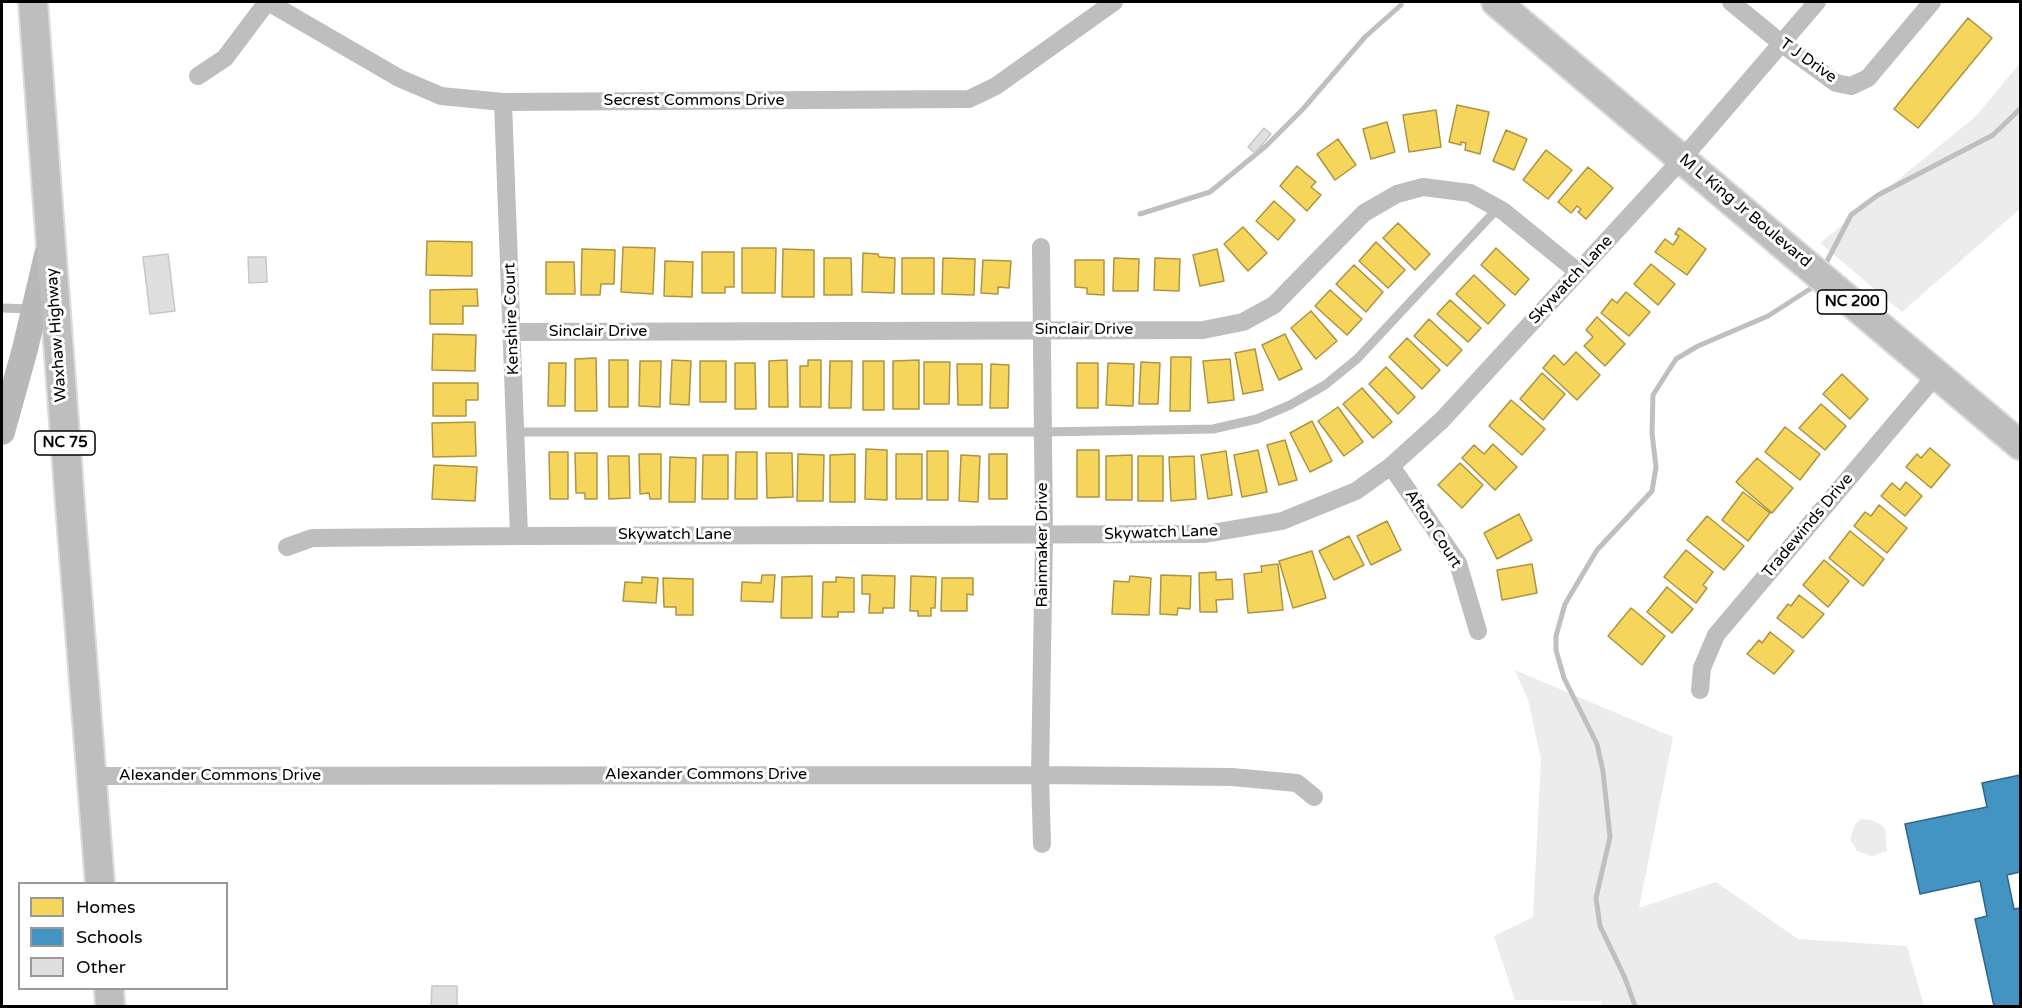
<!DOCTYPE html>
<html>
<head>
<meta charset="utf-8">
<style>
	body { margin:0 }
	#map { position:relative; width:2022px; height:1008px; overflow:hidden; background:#fff; font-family:"Varela Round",sans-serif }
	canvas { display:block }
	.frame { position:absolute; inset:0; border:3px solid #000; pointer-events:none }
	.legend { position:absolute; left:18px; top:882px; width:210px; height:108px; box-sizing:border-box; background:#fff; border:2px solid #999; margin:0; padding:8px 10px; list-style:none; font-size:18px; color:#000 }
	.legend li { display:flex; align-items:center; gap:12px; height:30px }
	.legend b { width:30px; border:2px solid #999 }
</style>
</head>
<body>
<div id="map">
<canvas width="2022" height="1008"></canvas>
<div class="frame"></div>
<ul class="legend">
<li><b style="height:16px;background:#f6d55c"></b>Homes</li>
<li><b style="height:16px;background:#4393c3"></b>Schools</li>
<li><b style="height:16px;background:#dfdfdf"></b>Other</li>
</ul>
</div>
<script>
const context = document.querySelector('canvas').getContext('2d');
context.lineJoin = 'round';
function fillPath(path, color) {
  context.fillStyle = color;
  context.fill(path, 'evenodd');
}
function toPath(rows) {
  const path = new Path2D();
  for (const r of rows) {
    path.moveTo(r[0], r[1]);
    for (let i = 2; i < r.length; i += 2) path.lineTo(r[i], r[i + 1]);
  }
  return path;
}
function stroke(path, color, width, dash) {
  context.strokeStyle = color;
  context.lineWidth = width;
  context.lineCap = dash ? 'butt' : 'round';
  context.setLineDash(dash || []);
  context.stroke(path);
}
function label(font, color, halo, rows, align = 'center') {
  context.font = font + ' "Varela Round",sans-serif';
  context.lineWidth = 6;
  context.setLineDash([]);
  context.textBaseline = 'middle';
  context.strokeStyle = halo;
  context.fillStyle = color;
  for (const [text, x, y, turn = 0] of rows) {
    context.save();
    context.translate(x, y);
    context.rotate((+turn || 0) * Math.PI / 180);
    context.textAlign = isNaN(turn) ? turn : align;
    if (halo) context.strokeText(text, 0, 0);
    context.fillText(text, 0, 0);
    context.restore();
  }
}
fillPath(toPath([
	[2020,63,2020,209,1902,312,1820,243,1975,117],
	[1515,670,1673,737,1639,908,1716,882,1798,939,1907,946,1924,1006,1601,1006,1601,1001,1515,1000,1494,936,1533,917,1541,759,1528,700],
	[1862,819,1871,820,1882,825,1885,829,1887,851,1872,856,1857,851,1850,839,1856,823]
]), '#ececec');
const homes = toPath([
	[1968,18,1992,38,1918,128,1894,109,1968,18],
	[1457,105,1489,112,1480,154,1465,150,1466,143,1461,142,1461,145,1449,142,1457,105],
	[1436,110,1441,147,1409,152,1403,115,1436,110],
	[1387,122,1395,152,1371,159,1363,129,1387,122],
	[1506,130,1527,139,1514,170,1493,161,1506,130],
	[1338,139,1356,165,1335,180,1317,154,1338,139],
	[1546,150,1572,170,1548,199,1523,180,1546,150],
	[1297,166,1316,182,1311,187,1321,195,1307,211,1280,186,1297,166],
	[1588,167,1613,188,1586,219,1578,212,1581,209,1577,206,1571,213,1558,202,1588,167],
	[1274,201,1295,220,1278,240,1256,221,1274,201],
	[1398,223,1430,254,1415,270,1383,238,1398,223],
	[1243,227,1267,253,1248,271,1224,244,1243,227],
	[1679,228,1706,249,1687,275,1655,252,1665,239,1673,245,1679,236,1675,234,1679,228],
	[427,241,472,242,472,276,426,275,427,241],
	[1376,242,1405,270,1388,288,1359,261,1376,242],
	[623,247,655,248,653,294,621,292,623,247],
	[742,248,776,248,775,293,742,293,742,248],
	[1496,248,1529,279,1515,295,1481,265,1496,248],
	[582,249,615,250,614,284,601,284,600,295,581,295,582,249],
	[783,249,814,250,814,297,782,297,783,249],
	[1217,249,1224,281,1200,286,1193,255,1217,249],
	[702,252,734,252,734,287,725,287,725,293,702,293,702,252],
	[863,253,878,254,879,257,895,258,894,293,862,292,863,253],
	[824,258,851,258,852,295,824,295,824,258],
	[902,258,934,258,934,294,902,294,902,258],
	[943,258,975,259,974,295,942,294,943,258],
	[1114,258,1139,259,1138,291,1113,291,1114,258],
	[1155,258,1180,259,1179,291,1154,290,1155,258],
	[983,260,1011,261,1009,288,998,287,998,294,981,293,983,260],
	[1075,260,1104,260,1104,295,1087,294,1087,288,1075,287,1075,260],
	[665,261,693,262,692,297,664,296,665,261],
	[546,262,574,262,575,294,546,294,546,262],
	[1651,264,1675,284,1658,305,1634,284,1651,264],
	[1354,265,1383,292,1366,312,1336,284,1354,265],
	[1474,275,1505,305,1488,324,1456,294,1474,275],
	[477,289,478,306,463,306,463,324,430,324,430,290,477,289],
	[1330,290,1362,319,1347,335,1315,306,1330,290],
	[1626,292,1650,312,1629,336,1601,313,1612,299,1617,303,1626,292],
	[1450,300,1481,328,1468,342,1437,314,1450,300],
	[1311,311,1337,341,1316,359,1291,328,1311,311],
	[1597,317,1625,344,1605,366,1584,346,1593,337,1586,330,1597,317],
	[1429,319,1462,350,1447,366,1414,336,1429,319],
	[433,334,476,335,475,371,432,370,433,334],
	[1285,334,1302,369,1279,380,1262,345,1285,334],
	[1407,338,1440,370,1422,389,1389,357,1407,338],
	[1255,349,1263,390,1243,394,1235,353,1255,349],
	[1576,352,1600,375,1577,400,1543,368,1554,355,1564,365,1576,352],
	[1171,357,1191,357,1190,411,1170,411,1171,357],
	[596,358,597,411,575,411,575,359,596,358],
	[1230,359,1234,400,1208,403,1203,361,1230,359],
	[609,360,628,360,628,407,609,407,609,360],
	[672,360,691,361,689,405,670,404,672,360],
	[787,360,788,407,769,407,769,361,787,360],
	[808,360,821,360,821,407,800,407,800,366,808,366,808,360],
	[919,360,919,409,893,409,893,361,919,360],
	[640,361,661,361,660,407,639,406,640,361],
	[700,361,726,361,726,402,700,402,700,361],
	[830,361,852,361,851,408,829,408,830,361],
	[863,361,884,361,884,410,863,410,863,361],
	[924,362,950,362,949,404,924,404,924,362],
	[1141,362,1160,363,1158,404,1139,404,1141,362],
	[549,363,566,363,565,406,548,406,549,363],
	[735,363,755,363,756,409,735,409,735,363],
	[1077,363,1098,363,1098,408,1077,408,1077,363],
	[1108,363,1134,364,1133,406,1106,405,1108,363],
	[957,364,982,364,982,405,958,405,957,364],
	[991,364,1009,365,1008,408,990,408,991,364],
	[1386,367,1415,397,1398,414,1369,384,1386,367],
	[1542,373,1565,394,1543,420,1520,399,1542,373],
	[1842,374,1868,399,1850,419,1823,394,1842,374],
	[433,383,478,383,478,400,466,400,466,416,433,416,433,383],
	[1362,388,1392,422,1373,438,1343,404,1362,388],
	[1511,400,1545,429,1522,455,1489,426,1511,400],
	[1821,404,1846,426,1825,450,1799,428,1821,404],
	[1338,407,1363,442,1344,456,1318,421,1338,407],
	[1312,421,1332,461,1310,472,1290,433,1312,421],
	[475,422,476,456,433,457,432,423,475,422],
	[1785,427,1820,454,1800,480,1765,452,1785,427],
	[1285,440,1297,480,1279,485,1267,445,1285,440],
	[1493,444,1517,467,1495,490,1462,458,1474,445,1484,454,1493,444],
	[1930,448,1950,465,1931,488,1906,467,1917,454,1921,458,1930,448],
	[866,449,887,450,887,500,865,499,866,449],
	[1077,450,1099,450,1099,497,1077,497,1077,450],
	[1258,450,1267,492,1242,497,1234,455,1258,450],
	[927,451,948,451,948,500,927,500,927,451],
	[1226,451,1232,495,1208,499,1201,455,1226,451],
	[549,452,568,452,568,499,550,499,549,452],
	[736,452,757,452,757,499,735,499,736,452],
	[575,453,597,453,597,499,585,499,585,493,576,493,575,453],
	[766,453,792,453,793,497,767,498,766,453],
	[639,454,661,454,661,499,650,499,649,493,640,494,639,454],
	[798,454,824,455,823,501,797,501,798,454],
	[855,454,855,502,830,502,830,455,855,454],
	[896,454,922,454,922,499,896,499,896,454],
	[989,454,1007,454,1007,499,989,499,989,454],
	[703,455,728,455,728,499,702,499,703,455],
	[961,455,980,456,978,502,959,501,961,455],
	[1132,455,1132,500,1106,500,1106,456,1132,455],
	[608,456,629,456,630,498,609,499,608,456],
	[1138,456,1163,456,1163,501,1138,501,1138,456],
	[1194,456,1196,499,1171,501,1169,457,1194,456],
	[670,457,696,458,695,502,669,502,670,457],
	[1757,458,1793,488,1772,513,1736,482,1757,458],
	[1460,463,1483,485,1462,508,1438,485,1460,463],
	[434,465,477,467,475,501,432,499,434,465],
	[1906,482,1922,496,1905,516,1881,496,1892,483,1900,490,1906,482],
	[1743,492,1770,513,1748,541,1722,520,1743,492],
	[1879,505,1907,528,1887,553,1854,526,1865,512,1871,516,1879,505],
	[1519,514,1532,540,1497,559,1484,533,1519,514],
	[1707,516,1744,546,1724,570,1687,540,1707,516],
	[1387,521,1401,550,1371,565,1357,536,1387,521],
	[1850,531,1884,559,1863,586,1829,558,1850,531],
	[1349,536,1364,565,1334,580,1319,551,1349,536],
	[1686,550,1713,572,1703,585,1707,588,1696,603,1664,577,1686,550],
	[1312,551,1326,598,1293,608,1279,561,1312,551],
	[1824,560,1849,581,1828,607,1803,585,1824,560],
	[1278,564,1283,610,1248,613,1244,574,1262,572,1261,566,1278,564],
	[1532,564,1537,593,1502,600,1497,570,1532,564],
	[1216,572,1216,580,1232,579,1233,599,1216,600,1217,612,1200,612,1199,573,1216,572],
	[762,575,775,575,773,602,741,601,742,582,761,583,762,575],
	[862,575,895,576,894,608,883,608,883,613,869,613,870,594,862,594,862,575],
	[1161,575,1191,576,1190,609,1178,608,1177,615,1160,614,1161,575],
	[812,576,812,618,781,618,782,577,812,576],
	[911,576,936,577,935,608,931,608,931,616,918,616,918,611,910,611,911,576],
	[1130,576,1151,578,1149,615,1112,614,1114,581,1129,582,1130,576],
	[642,577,658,578,656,603,623,601,625,582,642,583,642,577],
	[836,577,854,578,854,612,838,612,838,617,822,617,823,582,836,582,836,577],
	[663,578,693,579,693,615,676,615,676,607,664,607,663,578],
	[942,578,973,578,973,595,967,594,967,611,941,611,942,578],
	[1667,587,1693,609,1672,633,1647,612,1667,587],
	[1799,595,1824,614,1803,638,1777,618,1788,604,1791,606,1799,595],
	[1631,608,1665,636,1642,665,1608,636,1631,608],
	[1770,632,1794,651,1774,674,1747,654,1759,640,1762,643,1770,632]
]);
fillPath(homes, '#f6d55c');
stroke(homes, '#ac9540', 1.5);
const schools = toPath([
	[2020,775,2020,872,2007,875,2014,909,2020,908,2020,1006,1994,1006,1975,919,1987,916,1980,881,1920,894,1905,824,1987,807,1982,783,2020,775]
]);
fillPath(schools, '#4393c3');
stroke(schools, '#2f6788', 1.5);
stroke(toPath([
	[1140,214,1210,192,1266,146,1303,109,1365,37,1401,5],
	[1824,267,1851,215,1878,195,1993,135,2020,109],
	[1635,1006,1625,978,1600,926,1596,898,1610,837,1603,771,1597,744,1564,678,1556,650,1556,636,1565,604,1597,550,1652,491,1656,467,1652,433,1653,395,1676,359,1698,346,1768,316,1810,289,1814,283]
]), '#bfbfbf', 5);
const building = toPath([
	[1264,128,1271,134,1255,153,1248,147,1264,128],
	[168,254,175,311,150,314,143,257,168,254],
	[248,257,266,257,267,282,249,283,248,257],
	[432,986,457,986,457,1006,431,1006,432,986]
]);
fillPath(building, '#dfdfdf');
stroke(building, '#c7c7c7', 1.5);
const primary = toPath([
	[33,2,71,517,100,884],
	[1496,2,2020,445],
	[109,988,110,1006]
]);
stroke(primary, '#dbdbdb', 32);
stroke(toPath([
	[2,308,32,309],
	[516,432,1043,432,1213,429,1257,419,1290,405,1325,385,1357,359,1498,208]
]), '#bebebe', 9);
stroke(toPath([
	[268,2,399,78,441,96,503,102,969,99,996,86,1114,2],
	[1731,2,1781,43,1836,83,1851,86,1868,78,1932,2],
	[198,76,225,58,267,2],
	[503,102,519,536],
	[1041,247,1044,535,1040,775,1042,844],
	[513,332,1203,330,1243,322,1274,305,1364,213,1397,194,1423,187,1470,193,1503,211,1578,272],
	[1391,466,1458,563,1478,631],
	[287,547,312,538,519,536,1205,534,1282,521,1356,491,1391,466,1442,420,1682,159,1817,2],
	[1700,690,1702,668,1716,635,1937,374],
	[92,776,1040,775,1232,777,1297,783,1314,797]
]), '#bebebe', 18);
stroke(toPath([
	[2,432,25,349,47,255]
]), '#b8b8b8', 26);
stroke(primary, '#bebebe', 28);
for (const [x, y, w] of [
	[1852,302,69],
	[65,443,60]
]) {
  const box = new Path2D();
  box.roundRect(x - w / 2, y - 12, w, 24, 4.5);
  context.fillStyle = '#fff';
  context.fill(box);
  stroke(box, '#000', 1.5);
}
label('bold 15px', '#000', null, [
	["NC 200",1852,302],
	["NC 75",65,443]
]);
label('16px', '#000', '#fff', [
	["T J Drive",1808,61,35],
	["Secrest Commons Drive",694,101],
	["M L King Jr Boulevard",1745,211,40],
	["Skywatch Lane",1571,280,-47],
	["Kenshire Court",512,319,-92],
	["Sinclair Drive",1084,330],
	["Sinclair Drive",598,332],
	["Waxhaw Highway",57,335,-94],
	["Tradewinds Drive",1808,526,-50],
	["Afton Court",1433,529,57],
	["Skywatch Lane",1161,533,-2],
	["Skywatch Lane",675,535],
	["Rainmaker Drive",1043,545,-90],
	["Alexander Commons Drive",706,775],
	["Alexander Commons Drive",220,776]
]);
</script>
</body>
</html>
